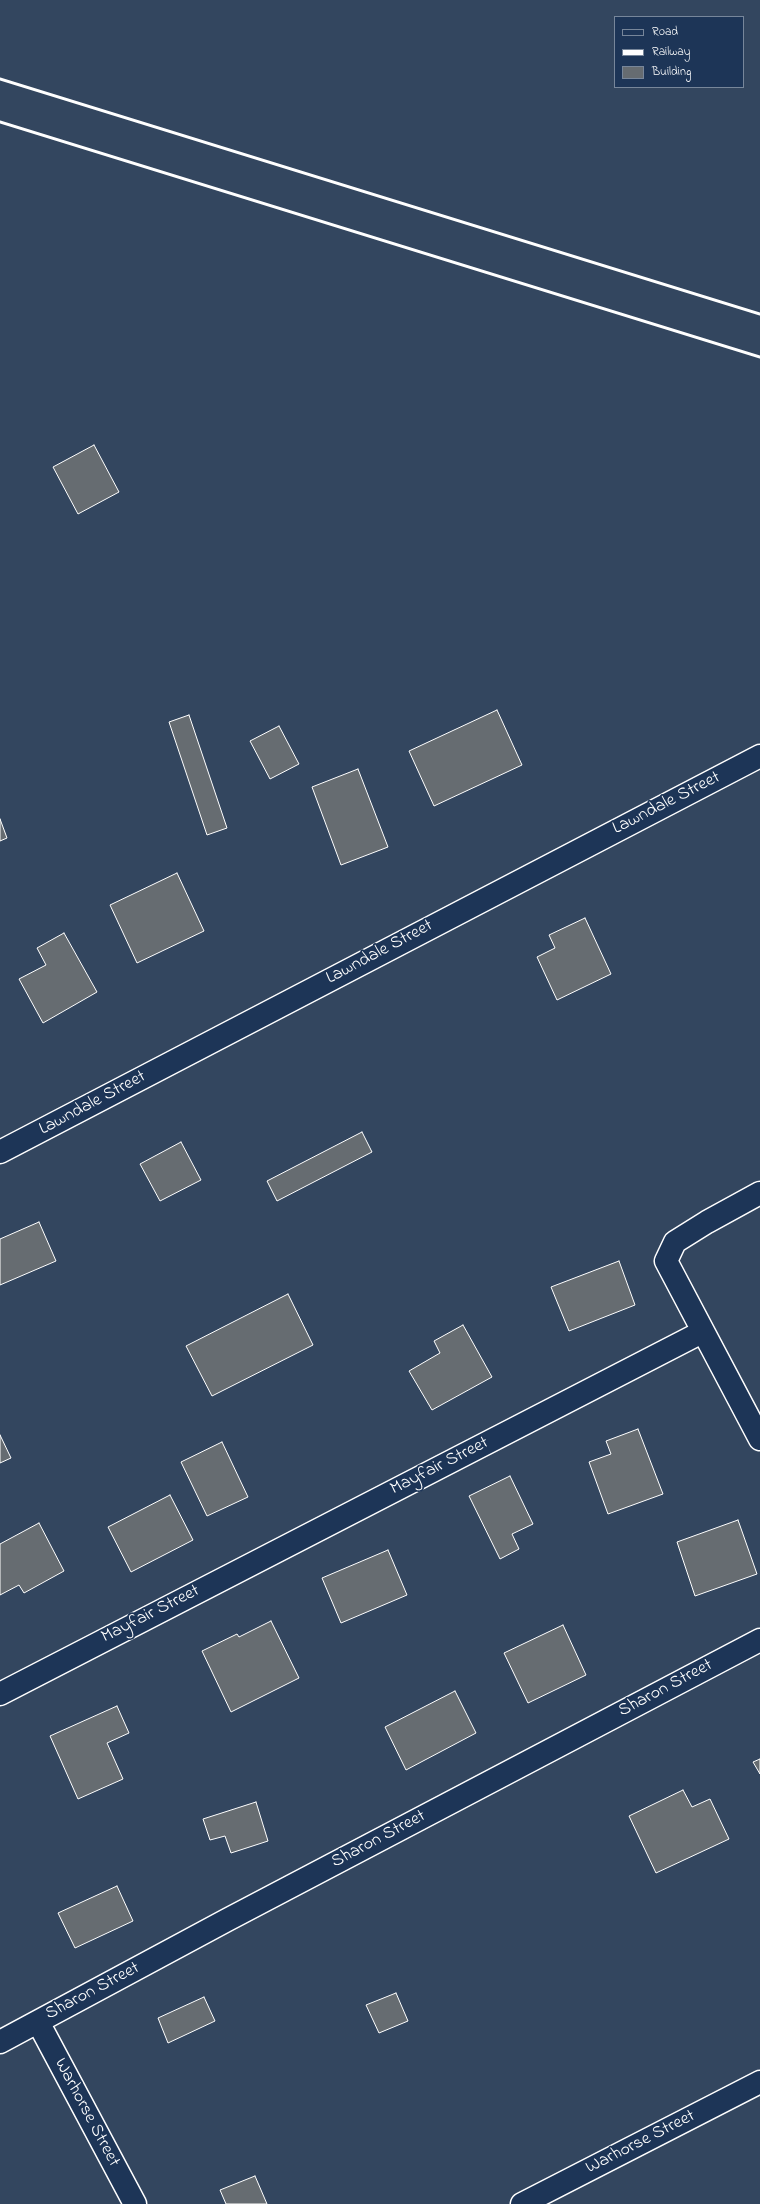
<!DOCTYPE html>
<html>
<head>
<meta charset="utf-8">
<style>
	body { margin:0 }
	#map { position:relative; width:760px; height:2204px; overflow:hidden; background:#33465f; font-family:"Indie Flower",sans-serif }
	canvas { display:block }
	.legend { position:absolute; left:614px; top:16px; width:130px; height:72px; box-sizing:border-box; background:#1d3557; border:1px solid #77869a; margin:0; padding:5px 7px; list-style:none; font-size:12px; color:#fff }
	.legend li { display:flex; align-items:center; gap:8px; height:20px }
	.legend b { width:20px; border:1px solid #77869a }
</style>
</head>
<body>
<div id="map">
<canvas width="760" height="2204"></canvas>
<ul class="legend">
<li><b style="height:5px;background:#1d3557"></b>Road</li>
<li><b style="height:5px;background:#fff"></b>Railway</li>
<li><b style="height:11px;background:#666c71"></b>Building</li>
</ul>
</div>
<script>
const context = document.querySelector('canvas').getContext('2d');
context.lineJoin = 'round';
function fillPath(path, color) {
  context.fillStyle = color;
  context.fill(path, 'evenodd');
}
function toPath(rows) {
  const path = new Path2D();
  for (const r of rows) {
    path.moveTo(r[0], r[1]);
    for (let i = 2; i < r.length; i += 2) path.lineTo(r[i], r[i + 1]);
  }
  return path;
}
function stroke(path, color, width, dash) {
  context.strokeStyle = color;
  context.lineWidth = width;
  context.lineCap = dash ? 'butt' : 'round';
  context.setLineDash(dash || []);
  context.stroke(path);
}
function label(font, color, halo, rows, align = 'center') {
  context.font = font + ' "Indie Flower",sans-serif';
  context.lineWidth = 3.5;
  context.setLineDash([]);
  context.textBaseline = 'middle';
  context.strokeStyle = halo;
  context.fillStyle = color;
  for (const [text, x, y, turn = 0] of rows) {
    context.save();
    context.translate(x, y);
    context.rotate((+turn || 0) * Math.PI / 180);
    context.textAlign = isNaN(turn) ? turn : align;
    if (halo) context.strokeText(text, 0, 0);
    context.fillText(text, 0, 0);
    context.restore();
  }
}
const building = toPath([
	[94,445,119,492,78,514,53,467,94,445],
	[497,710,522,765,434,806,409,751,497,710],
	[189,715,227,828,207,835,169,722,189,715],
	[279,726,299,764,270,779,250,741,279,726],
	[358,769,388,847,341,865,312,787,358,769],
	[0,819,7,838,0,841,0,819],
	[177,873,204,931,137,963,110,905,177,873],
	[585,918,611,974,557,1000,537,957,555,948,549,935,585,918],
	[64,933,97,992,43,1023,19,979,46,965,37,948,64,933],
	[362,1132,372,1152,277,1201,267,1181,362,1132],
	[181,1142,201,1180,160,1201,140,1164,181,1142],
	[39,1222,56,1261,0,1285,0,1239,39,1222],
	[619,1261,635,1305,569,1331,551,1287,619,1261],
	[288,1294,313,1345,212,1396,186,1346,288,1294],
	[463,1325,492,1377,432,1410,409,1371,440,1353,434,1341,463,1325],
	[638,1429,663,1494,608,1514,589,1462,611,1454,606,1441,638,1429],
	[0,1435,11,1458,0,1463,0,1435],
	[222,1442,248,1497,207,1516,181,1462,222,1442],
	[510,1476,533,1524,512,1534,519,1549,500,1559,469,1496,510,1476],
	[170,1495,193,1540,131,1572,108,1527,170,1495],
	[738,1520,757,1574,695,1596,677,1542,738,1520],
	[39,1523,64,1571,24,1593,19,1585,0,1595,0,1544,39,1523],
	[388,1550,407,1595,341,1623,322,1578,388,1550],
	[271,1621,299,1678,231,1712,202,1651,237,1634,239,1637,271,1621],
	[563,1625,586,1675,528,1703,504,1653,563,1625],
	[455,1691,476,1733,406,1770,385,1727,455,1691],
	[117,1706,129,1733,107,1743,123,1779,78,1799,50,1736,117,1706],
	[760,1759,760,1774,753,1762,760,1759],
	[683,1790,692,1807,710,1799,729,1839,656,1873,629,1816,683,1790],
	[256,1802,268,1841,231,1853,225,1836,210,1840,203,1819,256,1802],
	[117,1886,133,1921,75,1948,58,1913,117,1886],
	[396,1993,408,2021,379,2033,366,2005,396,1993],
	[204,1997,215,2021,168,2043,158,2018,204,1997],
	[255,2176,267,2204,226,2204,220,2190,255,2176]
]);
fillPath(building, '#666c71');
stroke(building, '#fff', 1);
const minor = toPath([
	[0,1152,760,756],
	[760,1193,707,1222,675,1242,666,1261,760,1439],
	[0,1694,702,1332],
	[38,2022,135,2204],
	[0,2042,227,1920,760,1640],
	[522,2204,760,2082]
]);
stroke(minor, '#fff', 25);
stroke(minor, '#1d3557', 22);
stroke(toPath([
	[0,79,760,314],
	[0,122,760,357]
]), '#fff', 3);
label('18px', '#fff', '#1d3557', [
	["Lawndale Street",667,804,-27],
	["Lawndale Street",380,953,-28],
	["Lawndale Street",93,1104,-28],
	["Mayfair Street",440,1467,-27],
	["Mayfair Street",151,1615,-27],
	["Sharon Street",666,1689,-28],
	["Sharon Street",379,1840,-28],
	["Sharon Street",93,1992,-28],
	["Warhorse Street",86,2113,62],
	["Warhorse Street",641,2143,-27]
]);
</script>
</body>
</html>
